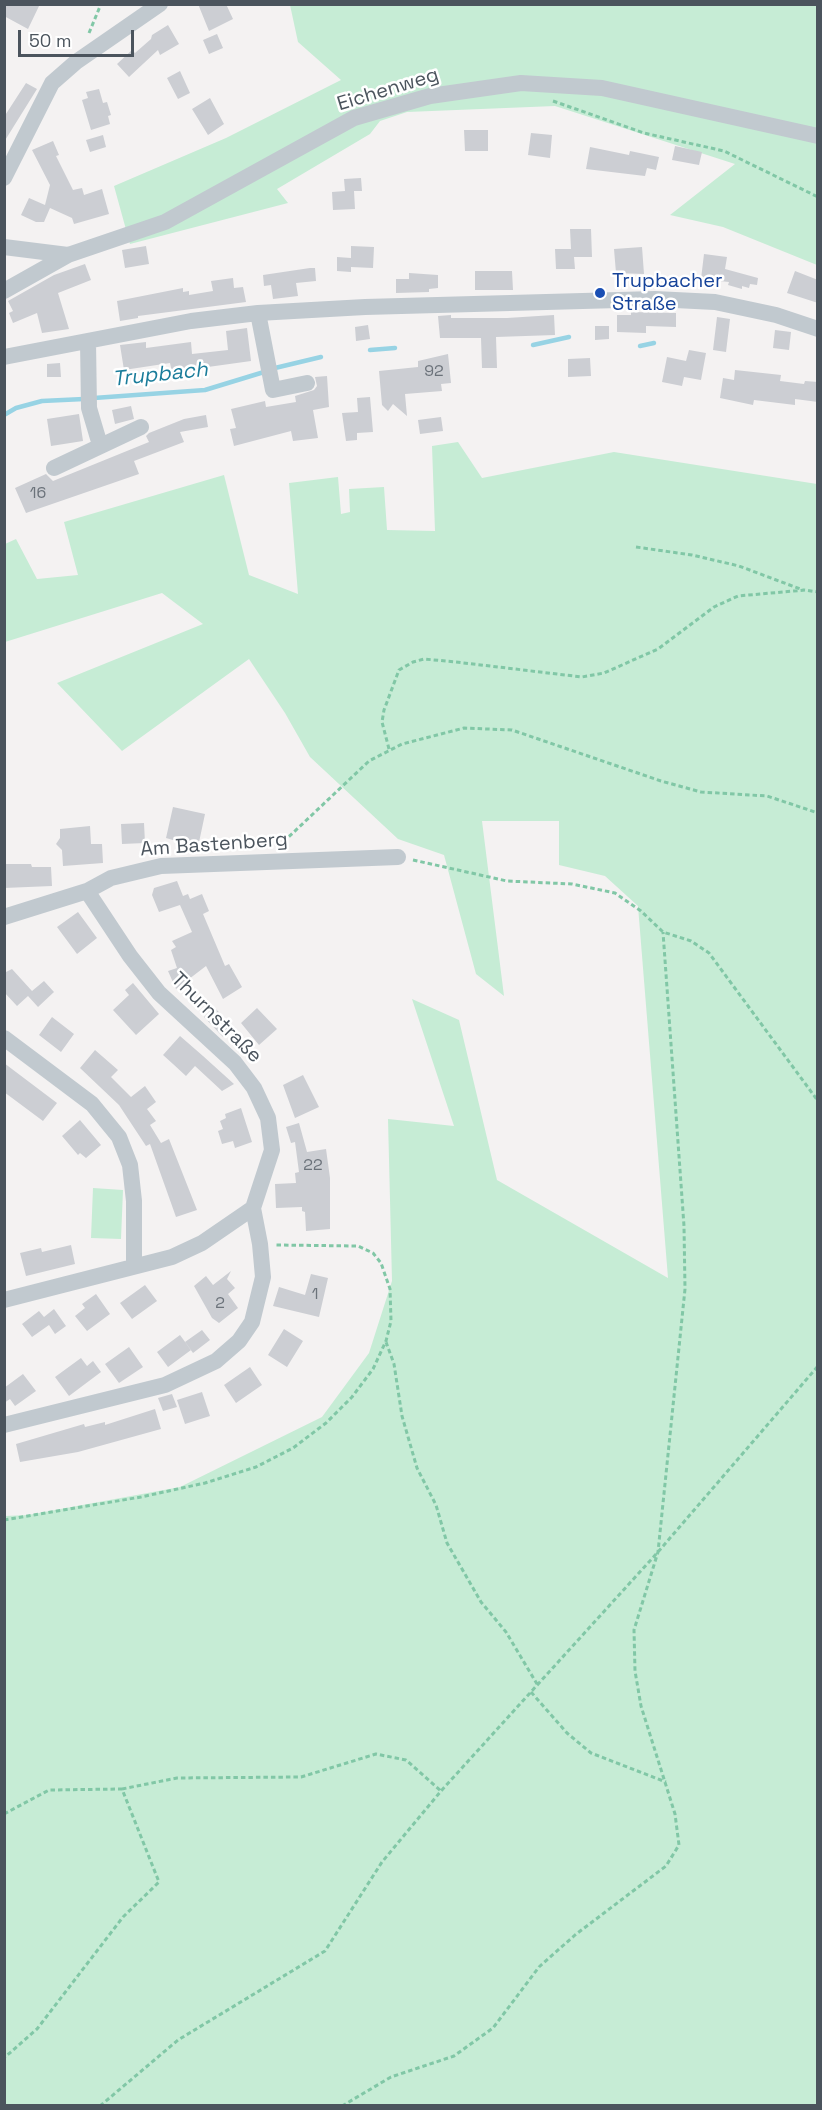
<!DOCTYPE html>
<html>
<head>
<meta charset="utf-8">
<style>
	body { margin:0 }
	#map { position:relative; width:822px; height:2110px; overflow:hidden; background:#f4f2f2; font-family:"Space Grotesk",sans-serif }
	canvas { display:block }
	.frame { position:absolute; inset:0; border:6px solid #4b545d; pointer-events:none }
	.scale { position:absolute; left:18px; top:30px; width:116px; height:27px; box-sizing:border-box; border:3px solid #4b545d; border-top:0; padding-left:8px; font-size:18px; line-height:21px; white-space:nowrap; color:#4b545d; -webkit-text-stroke:4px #fff; paint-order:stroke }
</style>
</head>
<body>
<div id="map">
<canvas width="822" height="2110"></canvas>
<div class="frame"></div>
<div class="scale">50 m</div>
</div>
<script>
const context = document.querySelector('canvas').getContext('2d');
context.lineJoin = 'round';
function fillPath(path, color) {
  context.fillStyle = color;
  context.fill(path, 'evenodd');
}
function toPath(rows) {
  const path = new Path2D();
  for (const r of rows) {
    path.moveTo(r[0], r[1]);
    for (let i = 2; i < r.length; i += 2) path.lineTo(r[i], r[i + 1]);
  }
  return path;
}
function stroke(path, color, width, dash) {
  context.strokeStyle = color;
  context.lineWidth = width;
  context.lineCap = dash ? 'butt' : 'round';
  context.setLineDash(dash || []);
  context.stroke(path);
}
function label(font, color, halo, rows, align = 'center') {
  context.font = font + ' "Space Grotesk",sans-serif';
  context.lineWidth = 5;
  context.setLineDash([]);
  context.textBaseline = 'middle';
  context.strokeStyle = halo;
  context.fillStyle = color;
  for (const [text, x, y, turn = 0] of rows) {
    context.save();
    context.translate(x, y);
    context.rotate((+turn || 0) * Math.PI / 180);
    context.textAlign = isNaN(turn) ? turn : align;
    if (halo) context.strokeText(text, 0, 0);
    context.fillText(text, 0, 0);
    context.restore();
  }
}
fillPath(toPath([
	[290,5,817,5,817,265,723,227,670,215,735,164,555,106,407,112,380,121,370,134,277,189,288,203,130,244,114,186,226,138,341,80,298,42],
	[458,442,482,478,614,452,817,484,817,2105,5,2105,5,1516,28,1515,180,1487,322,1417,369,1353,392,1281,388,1119,454,1126,412,999,459,1020,497,1180,668,1278,638,906,605,876,559,865,559,821,482,821,504,996,476,974,444,855,398,839,310,757,285,713,249,659,122,751,57,683,203,624,162,593,5,642,5,544,16,539,37,579,78,575,64,522,224,475,249,575,298,594,289,483,338,477,341,514,350,512,349,489,384,487,387,530,435,531,432,446],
	[93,1188,123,1190,121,1239,91,1238]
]), '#c6ecd5');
stroke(toPath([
	[533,345,569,337],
	[640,346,654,343],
	[370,350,395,348],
	[275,368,321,357],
	[94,398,205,390,264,372],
	[4,415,16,408,42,401,84,399]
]), '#97d3e4', 4.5);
fillPath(toPath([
	[4,4,40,4,28,29,4,16],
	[198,4,226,4,233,19,209,31],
	[168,25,179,44,160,55,158,50,129,77,117,64,132,50,135,53,151,39,152,35],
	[217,34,223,48,209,54,203,40],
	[180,71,190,93,178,99,167,78],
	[26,83,37,89,4,142,4,117],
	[99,89,103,103,107,102,111,115,108,116,110,124,91,130,82,100,88,98,86,92],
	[210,98,224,124,208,135,192,109],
	[464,130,488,130,488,151,465,151],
	[531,133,552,135,550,158,528,155],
	[103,135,106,147,90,152,86,140],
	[53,141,59,155,56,156,73,190,82,188,84,195,102,189,109,214,74,224,72,218,50,208,44,222,36,222,21,215,29,198,45,205,50,185,32,150],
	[675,146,702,152,699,165,672,160],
	[590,147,629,155,630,151,659,157,656,170,647,168,645,176,586,169],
	[361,178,362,191,354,191,355,209,333,210,332,192,345,191,344,179],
	[570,229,591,229,592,257,574,257,575,269,556,269,555,249,571,249],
	[146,246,149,264,125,268,122,250],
	[351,246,374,247,373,268,351,267,351,272,337,271,337,257,351,258,351,264],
	[642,247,644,274,616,273,614,249],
	[704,254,727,257,725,269,758,278,757,285,750,284,749,288,742,286,742,289,728,285,729,282,701,279],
	[85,264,91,280,58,293,69,329,42,333,37,313,13,323,9,313,13,311,8,301,54,275],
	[310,268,315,268,316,281,296,283,298,296,273,299,271,285,264,286,263,275],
	[475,271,512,271,513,290,475,290],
	[795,271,818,280,818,303,787,293],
	[409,273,438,275,438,288,429,289,429,292,396,293,396,279,409,279],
	[233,278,234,288,243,287,246,302,138,316,138,318,120,321,117,301,183,288,183,292,189,291,189,295,213,291,211,281],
	[631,312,676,313,676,327,646,326,646,333,617,332,617,315,631,315],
	[451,315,451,318,507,318,554,315,555,335,496,337,497,368,482,368,481,338,440,338,438,316],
	[717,317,730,319,726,352,713,350],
	[368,325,370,339,356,341,355,327],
	[595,326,609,326,609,339,595,340],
	[247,328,251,361,172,372,170,363,124,370,120,345,146,342,146,348,191,342,192,354,228,350,226,331],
	[775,330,791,332,789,350,773,348],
	[689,350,706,353,701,380,684,377,682,386,662,382,667,357,686,361],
	[448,354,451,383,441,384,442,391,405,394,407,416,393,404,388,411,382,405,379,371,418,367,418,361],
	[590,358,591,376,568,377,568,359],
	[60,363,61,377,47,377,47,364],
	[735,370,781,375,780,381,804,384,805,381,818,382,818,402,795,399,795,405,754,400,753,405,720,398,723,378,734,380],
	[327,376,329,407,313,410,318,438,293,441,291,431,234,446,230,429,236,428,231,409,265,401,266,407,296,402,295,396,314,390,317,386,315,377],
	[370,397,373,432,357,433,357,440,346,441,342,413,358,412,357,398],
	[131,406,134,419,115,424,112,410],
	[79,414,83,441,51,446,47,419],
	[206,415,208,427,180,432,184,442,134,461,139,474,26,513,15,488,46,474,53,481,149,442,146,436,149,433,184,419],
	[441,417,443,431,420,434,418,420],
	[173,807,205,814,198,847,166,838],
	[144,823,145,843,122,844,121,824],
	[90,826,91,844,102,844,103,863,63,866,62,850,56,844,60,838,60,829],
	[4,864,31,864,32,867,51,867,52,886,4,888],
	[177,881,183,896,188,894,190,899,202,894,209,911,203,914,225,966,229,964,242,987,223,999,206,966,176,989,168,971,177,968,171,950,176,947,172,941,192,932,180,905,159,912,152,895,154,888],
	[78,912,97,938,77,954,57,927],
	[12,969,32,991,44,981,54,992,38,1007,28,996,17,1006,4,992,4,973],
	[133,983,159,1014,136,1035,113,1010,129,995,125,990],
	[214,1007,234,1028,223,1037,204,1017],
	[257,1008,277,1029,259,1045,241,1023],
	[52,1017,74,1034,61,1052,39,1035],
	[180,1036,203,1056,234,1084,222,1091,195,1066,186,1076,173,1064,163,1055],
	[95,1050,118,1070,111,1077,131,1097,145,1086,156,1102,147,1109,156,1121,150,1125,161,1143,169,1139,197,1210,176,1217,150,1144,146,1146,119,1105,80,1068],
	[4,1063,57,1103,43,1121,4,1092],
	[303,1075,319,1107,295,1118,283,1085],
	[241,1108,252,1142,235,1148,233,1141,222,1144,218,1131,223,1129,220,1121,226,1118,225,1114],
	[80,1120,101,1145,86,1158,80,1153,78,1155,62,1136],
	[299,1123,307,1152,326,1149,330,1178,330,1229,306,1231,305,1212,302,1211,302,1207,276,1208,275,1184,296,1183,295,1173,299,1172,295,1142,291,1143,286,1127],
	[71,1245,75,1264,26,1276,20,1253,41,1248,42,1252],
	[231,1271,227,1279,235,1288,228,1294,238,1308,219,1323,212,1318,194,1286,206,1276,213,1285],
	[311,1274,328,1278,319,1317,273,1306,279,1287,305,1295],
	[145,1285,157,1301,132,1319,120,1303],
	[96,1294,110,1314,87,1331,75,1316,85,1308,82,1304],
	[54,1309,66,1326,55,1334,49,1325,32,1337,22,1324,39,1311,44,1317],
	[284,1329,303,1341,287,1367,268,1355],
	[202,1330,210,1340,193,1353,185,1342],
	[180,1335,191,1350,168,1367,157,1352],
	[129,1347,143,1367,119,1383,105,1364],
	[81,1358,87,1366,93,1361,101,1372,69,1396,55,1377],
	[250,1367,262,1385,236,1403,224,1385],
	[23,1374,36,1391,15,1406,10,1399,4,1403,4,1388],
	[202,1392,210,1416,185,1424,177,1400],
	[172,1394,177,1407,163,1411,158,1398],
	[155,1409,161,1429,78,1452,20,1462,16,1444,84,1424,85,1427,105,1422,105,1425]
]), '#ccced3');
stroke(toPath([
	[89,33,101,4],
	[553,101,644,133,724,151,818,197],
	[636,547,692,555,739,566,803,590],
	[389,749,382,722,384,710,399,670,413,662,424,659,456,662,582,677,604,673,658,649,714,607,738,596,805,590,818,592],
	[278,847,369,761,402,744,464,728,512,730,661,781,701,792,767,796,818,813],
	[413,860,507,881,572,884,615,893,641,911,663,932,691,941,709,953,818,1101],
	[386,1342,394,1364,402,1416,417,1468,436,1505,447,1543,481,1602,506,1632,537,1684],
	[4,1520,141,1497,205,1483,256,1467,293,1448,326,1423,352,1397,373,1369,386,1341,391,1321,390,1289,381,1263,373,1253,358,1246,276,1245],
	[531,1692,567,1733,591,1753,666,1782],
	[122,1789,177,1778,301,1777,376,1754,406,1760,441,1791],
	[4,1814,49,1790,122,1789,159,1882,123,1917,37,2029,4,2058],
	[100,2106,178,2040,325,1951,382,1862,441,1791,658,1552,818,1366],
	[342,2106,391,2077,454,2056,493,2028,539,1967,575,1935,666,1866,679,1845,675,1814,641,1706,635,1671,634,1630,658,1552,685,1289,684,1226,663,932]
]), '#81c7a6', 3, [4.5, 3]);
stroke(toPath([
	[4,178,52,83,76,62,160,4],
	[4,247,68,255],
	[4,291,68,255,165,222,354,118,430,96,521,83,602,88,818,136],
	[258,313,273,390,307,383],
	[88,341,89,408,100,445],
	[4,357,191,321,258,313,365,307,655,299,715,302,776,315,818,329],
	[54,468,141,427],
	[4,917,87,891,111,878,161,866,398,857],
	[4,1038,92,1104,119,1137,130,1165,134,1201,134,1266],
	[4,1300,172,1257,202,1243,253,1208,272,1150,268,1118,254,1088,235,1063,159,993,130,956,87,891],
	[4,1425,165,1385,216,1361,239,1341,252,1322,263,1277,260,1244,253,1208]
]), '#c1c9cf', 16);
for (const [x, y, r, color] of [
	[600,293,6,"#1a4fb4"]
]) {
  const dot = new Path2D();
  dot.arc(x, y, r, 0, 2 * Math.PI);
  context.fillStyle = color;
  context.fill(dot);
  stroke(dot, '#fff', 2);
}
label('16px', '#6b727a', null, [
	["92",434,372],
	["16",38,494],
	["22",313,1166],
	["1",315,1295],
	["2",220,1304]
]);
label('20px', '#4b545d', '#fff', [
	["Eichenweg",388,90,-17],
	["Am Bastenberg",214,845,-4],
	["Thurnstraße",216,1018,45]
]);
label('20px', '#164399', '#fff', [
	["Trupbacher",612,282],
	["Straße",612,305]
], 'left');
label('italic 21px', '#1a7c9a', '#fff', [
	["Trupbach",160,375,-6]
]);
</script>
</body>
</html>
